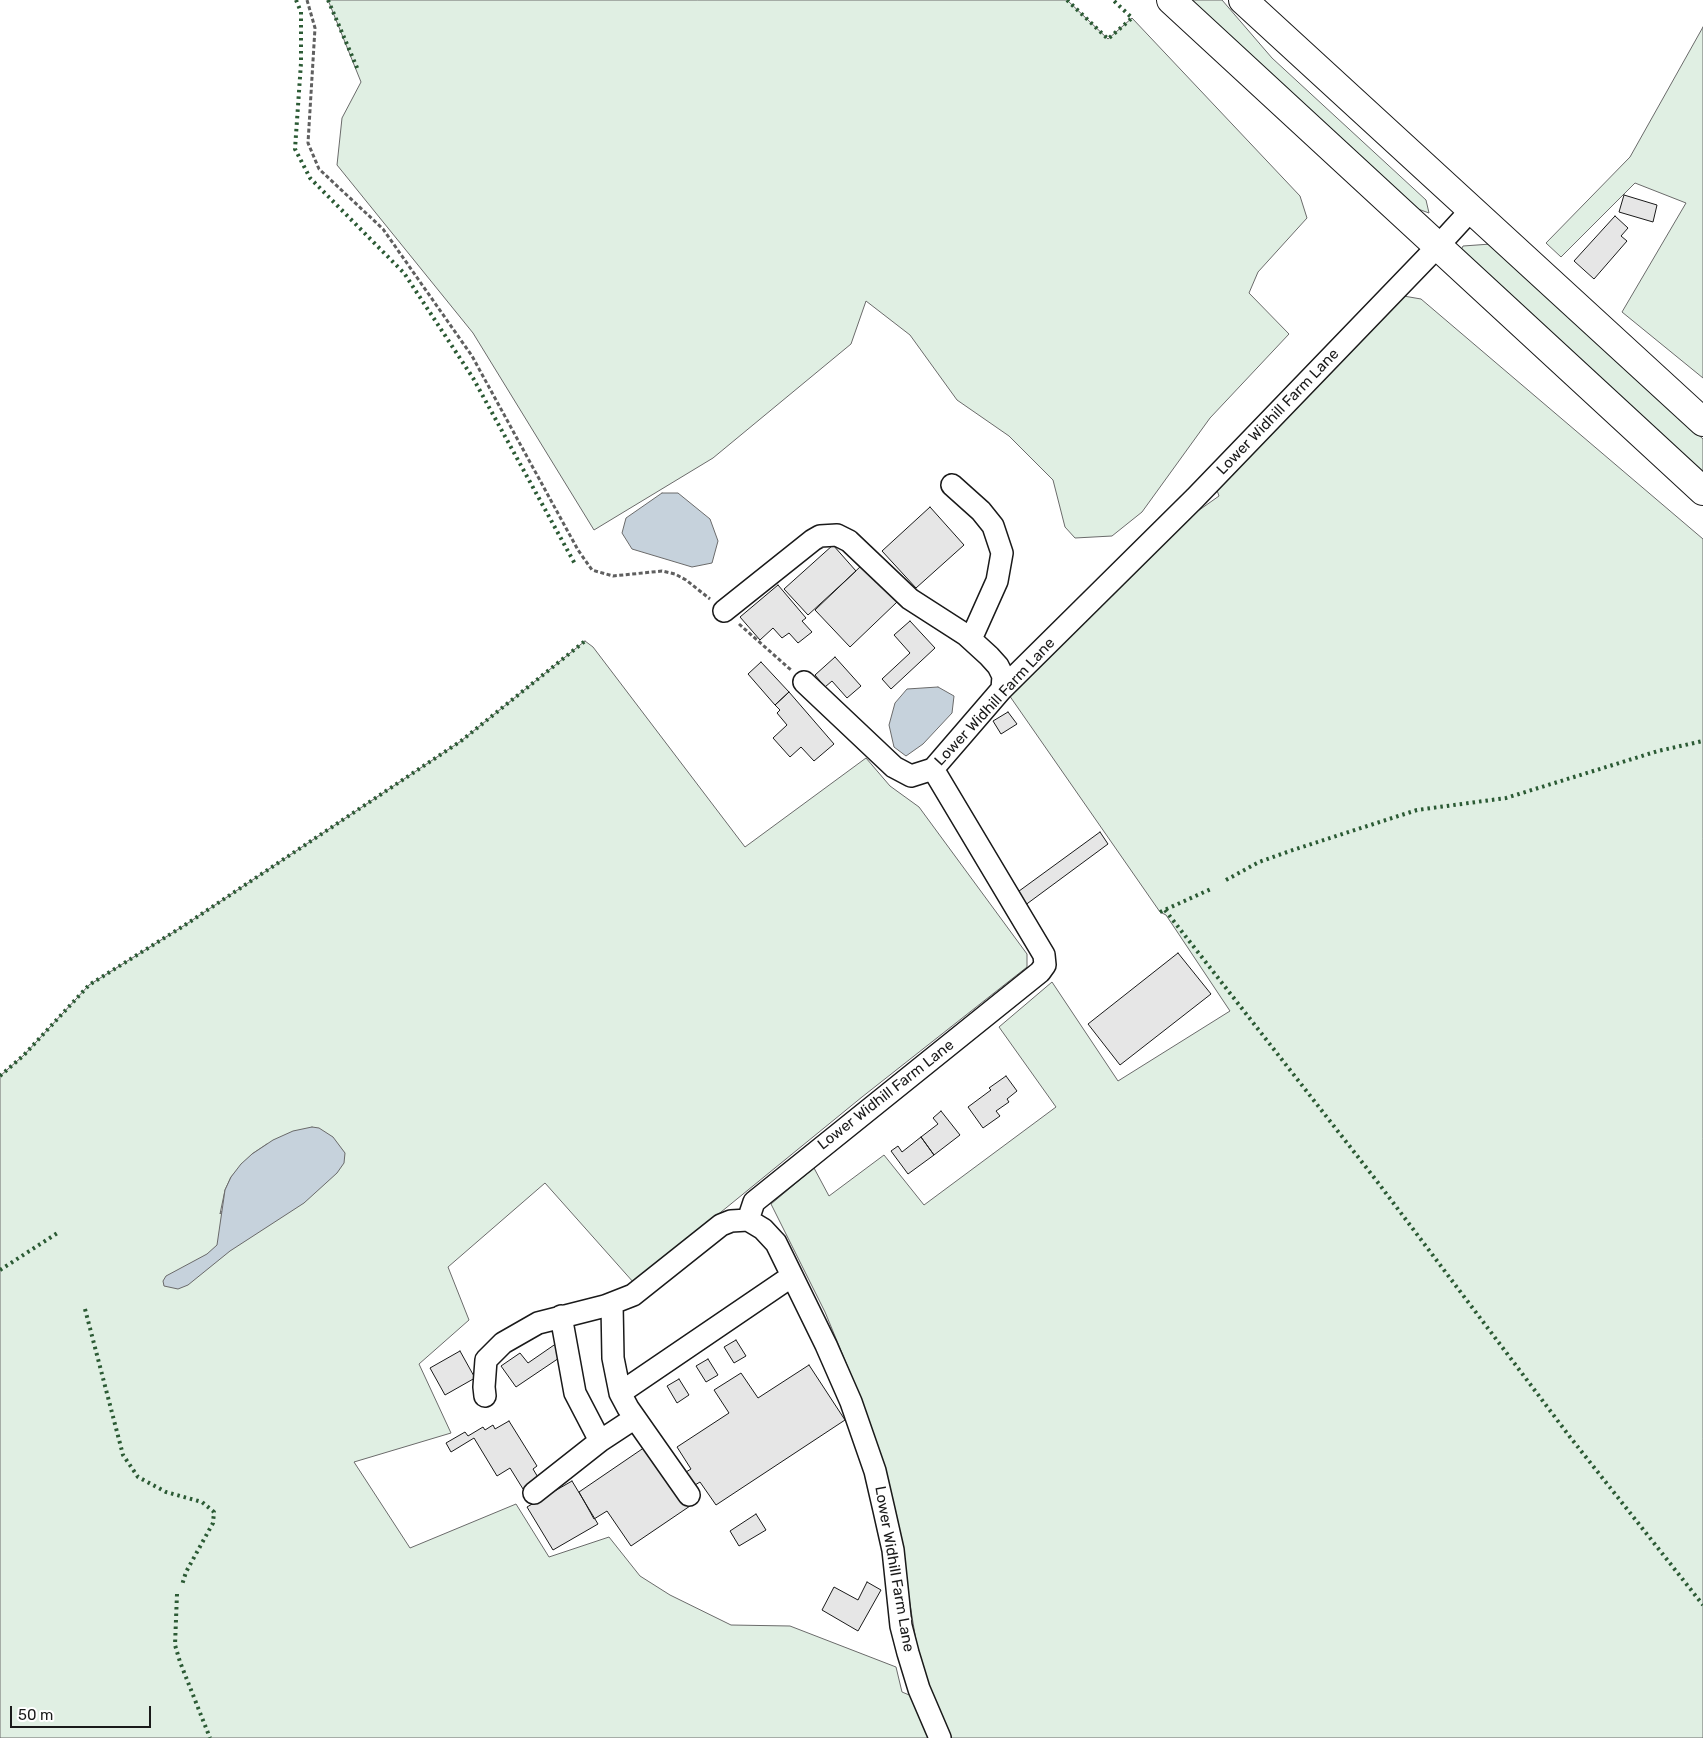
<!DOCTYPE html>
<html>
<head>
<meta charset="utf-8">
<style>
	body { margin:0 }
	#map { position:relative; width:1703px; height:1738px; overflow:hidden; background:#fff; font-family:Rubik,sans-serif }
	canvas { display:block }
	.scale { position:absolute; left:10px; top:1706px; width:141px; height:22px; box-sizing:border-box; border:2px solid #1a1a1a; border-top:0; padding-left:6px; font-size:15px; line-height:18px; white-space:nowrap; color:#1a1a1a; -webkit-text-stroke:4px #fff; paint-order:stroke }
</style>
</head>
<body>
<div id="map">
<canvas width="1703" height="1738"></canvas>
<div class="scale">50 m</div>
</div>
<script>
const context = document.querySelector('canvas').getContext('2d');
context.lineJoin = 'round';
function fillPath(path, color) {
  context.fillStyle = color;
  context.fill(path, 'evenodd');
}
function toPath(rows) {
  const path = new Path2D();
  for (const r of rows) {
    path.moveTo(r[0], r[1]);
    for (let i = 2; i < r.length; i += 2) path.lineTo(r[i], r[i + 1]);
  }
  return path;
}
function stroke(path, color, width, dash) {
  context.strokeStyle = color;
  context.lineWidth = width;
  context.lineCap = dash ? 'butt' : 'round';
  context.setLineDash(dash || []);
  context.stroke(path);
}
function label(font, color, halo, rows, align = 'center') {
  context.font = font + ' Rubik,sans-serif';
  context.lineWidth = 4;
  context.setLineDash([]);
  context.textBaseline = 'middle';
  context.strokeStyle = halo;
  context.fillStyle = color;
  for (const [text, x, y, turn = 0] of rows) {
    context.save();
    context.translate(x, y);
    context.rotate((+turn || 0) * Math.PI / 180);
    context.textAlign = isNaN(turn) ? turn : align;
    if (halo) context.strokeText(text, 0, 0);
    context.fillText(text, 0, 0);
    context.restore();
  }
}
const green = toPath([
	[328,0,1067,0,1108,39,1132,18,1300,196,1307,218,1258,272,1249,293,1289,334,1210,418,1142,512,1112,536,1075,538,1065,527,1053,480,1009,436,957,400,910,335,866,301,851,344,713,458,594,530,473,333,337,165,342,118,361,82,328,0],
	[1189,0,1222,0,1272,58,1426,200,1429,213,1418,209,1366,163,1189,0],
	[1703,27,1703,378,1622,312,1686,203,1635,183,1561,257,1546,243,1630,157,1703,27],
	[1491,244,1703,439,1703,473,1461,250,1463,246,1491,244],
	[1392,294,1421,299,1703,539,1703,1738,949,1738,922,1677,903,1562,861,1399,825,1312,771,1204,814,1168,829,1196,884,1155,924,1205,1056,1107,999,1027,1052,982,1118,1081,1230,1011,1166,915,1160,912,1009,695,1195,513,1219,496,1213,479,1392,294],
	[585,641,593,647,745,847,866,758,890,786,919,807,1027,954,1027,967,862,1097,634,1283,545,1183,448,1267,469,1320,419,1364,451,1433,354,1462,410,1548,516,1504,549,1557,609,1537,640,1576,670,1595,731,1625,790,1626,896,1667,902,1692,914,1697,932,1738,0,1738,0,1076,24,1055,89,985,185,925,461,741,585,641],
	[267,1144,220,1214,225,1190,231,1177,252,1154,267,1144]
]);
fillPath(green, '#e0efe3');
stroke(green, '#6a6a6a', 1);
const water = toPath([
	[662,493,678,493,710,519,718,541,712,563,692,567,632,549,622,533,626,518,662,493],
	[938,687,954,696,952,713,923,744,906,756,894,747,889,725,895,703,907,689,938,687],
	[312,1127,319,1128,333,1137,345,1153,344,1163,337,1173,304,1203,230,1251,188,1285,178,1289,164,1286,163,1281,166,1276,207,1254,217,1245,225,1190,231,1177,241,1164,252,1154,273,1140,293,1131,312,1127]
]);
fillPath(water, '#c6d2dc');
stroke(water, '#6a6a6a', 1);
const building = toPath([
	[1624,195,1657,205,1653,222,1619,212,1624,195],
	[1615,216,1628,228,1621,236,1627,241,1594,279,1574,261,1615,216],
	[930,507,964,545,916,588,882,551,930,507],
	[833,545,856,571,808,615,784,589,833,545],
	[862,565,897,602,850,647,815,610,862,565],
	[778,585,806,618,802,621,812,632,798,643,789,633,782,638,773,628,760,640,740,617,778,585],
	[910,621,935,648,891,689,882,679,910,653,894,635,910,621],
	[835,657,861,686,847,698,832,681,825,687,815,675,835,657],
	[761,662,789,692,775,705,748,674,761,662],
	[789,692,834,744,814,761,801,747,790,757,773,738,787,725,777,713,780,710,775,705,789,692],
	[1008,712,1017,724,1001,734,993,721,1008,712],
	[1100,832,1108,844,1024,906,1015,894,1100,832],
	[1178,953,1211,994,1120,1065,1088,1024,1178,953],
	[1006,1076,1017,1091,1007,1099,1009,1102,996,1111,1000,1116,983,1128,968,1107,991,1090,989,1088,1006,1076],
	[941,1111,960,1135,934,1155,921,1137,938,1124,933,1118,941,1111],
	[921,1137,934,1155,908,1174,891,1151,898,1146,902,1152,921,1137],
	[736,1340,746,1356,734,1363,724,1347,736,1340],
	[557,1343,565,1354,516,1387,501,1366,520,1353,528,1363,557,1343],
	[460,1351,475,1378,445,1395,430,1368,460,1351],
	[708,1359,718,1375,706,1382,696,1366,708,1359],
	[809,1365,845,1420,716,1505,700,1482,690,1488,681,1475,691,1469,677,1447,729,1413,714,1390,741,1373,758,1398,809,1365],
	[679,1379,689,1395,677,1403,667,1386,679,1379],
	[509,1421,537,1466,533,1469,539,1479,523,1489,510,1468,497,1476,474,1438,451,1452,446,1443,465,1432,468,1436,483,1427,485,1430,493,1425,495,1429,509,1421],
	[648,1445,690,1506,631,1546,607,1511,594,1519,579,1492,648,1445],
	[572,1481,598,1524,553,1550,527,1507,572,1481],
	[756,1514,766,1530,739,1546,730,1531,756,1514],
	[867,1582,881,1590,858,1631,822,1610,834,1587,858,1600,867,1582]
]);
fillPath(building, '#e6e6e6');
stroke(building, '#1a1a1a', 1);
const minor = toPath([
	[952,485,981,511,993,526,1002,553,997,581,971,639],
	[724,611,813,540,820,536,837,535,849,541,910,599,966,635,989,656,998,666,1003,676,1002,689],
	[804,682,894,767,911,776,933,769],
	[933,769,1002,689,1195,498,1438,246,1471,210],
	[748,1220,763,1229,776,1243,826,1345,851,1402,875,1471,884,1510,893,1550,901,1626,908,1653,919,1689,940,1738],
	[612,1304,613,1358,620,1393,628,1408,689,1495],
	[561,1316,575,1393,600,1441],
	[620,1393,792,1276],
	[485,1396,484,1387,486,1360,503,1343,538,1323,605,1306,633,1295,721,1225,731,1221,748,1220,754,1202,1040,972,1045,965,1044,955,933,769],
	[534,1493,600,1441,635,1418]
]);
const highway = toPath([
	[1171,0,1703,491],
	[1243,0,1703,422]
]);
stroke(minor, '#1a1a1a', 24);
stroke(highway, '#1a1a1a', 30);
stroke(toPath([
	[307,0,315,28,308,143,319,169,383,229,472,356,578,550,592,570,613,576,662,571,675,574,686,580,710,599],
	[739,624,791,670]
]), '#5f5f5f', 3, [4, 2.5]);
stroke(minor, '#fff', 21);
stroke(highway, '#fff', 28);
stroke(toPath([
	[296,0,301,12,301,63,295,149,310,178,404,273,473,378,575,564],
	[328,0,358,70],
	[1067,0,1108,39,1132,18,1113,0],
	[1226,880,1259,862,1290,851,1417,810,1506,798,1658,751,1703,741],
	[1165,910,1376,1180,1570,1437,1703,1605],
	[1160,912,1211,889],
	[0,1076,24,1055,89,985,185,925,461,741,585,641],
	[0,1270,59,1232],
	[85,1309,123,1455,138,1477,166,1492,202,1502,214,1512,213,1523,186,1572,182,1585],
	[177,1594,175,1645,180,1662,210,1738]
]), '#2b5a34', 4, [2.5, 4]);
label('15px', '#1a1a1a', '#fff', [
	["Lower Widhill Farm Lane",1278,412,-46],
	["Lower Widhill Farm Lane",995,702,-47],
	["Lower Widhill Farm Lane",886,1095,-38],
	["Lower Widhill Farm Lane",894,1569,80]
]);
</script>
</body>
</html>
